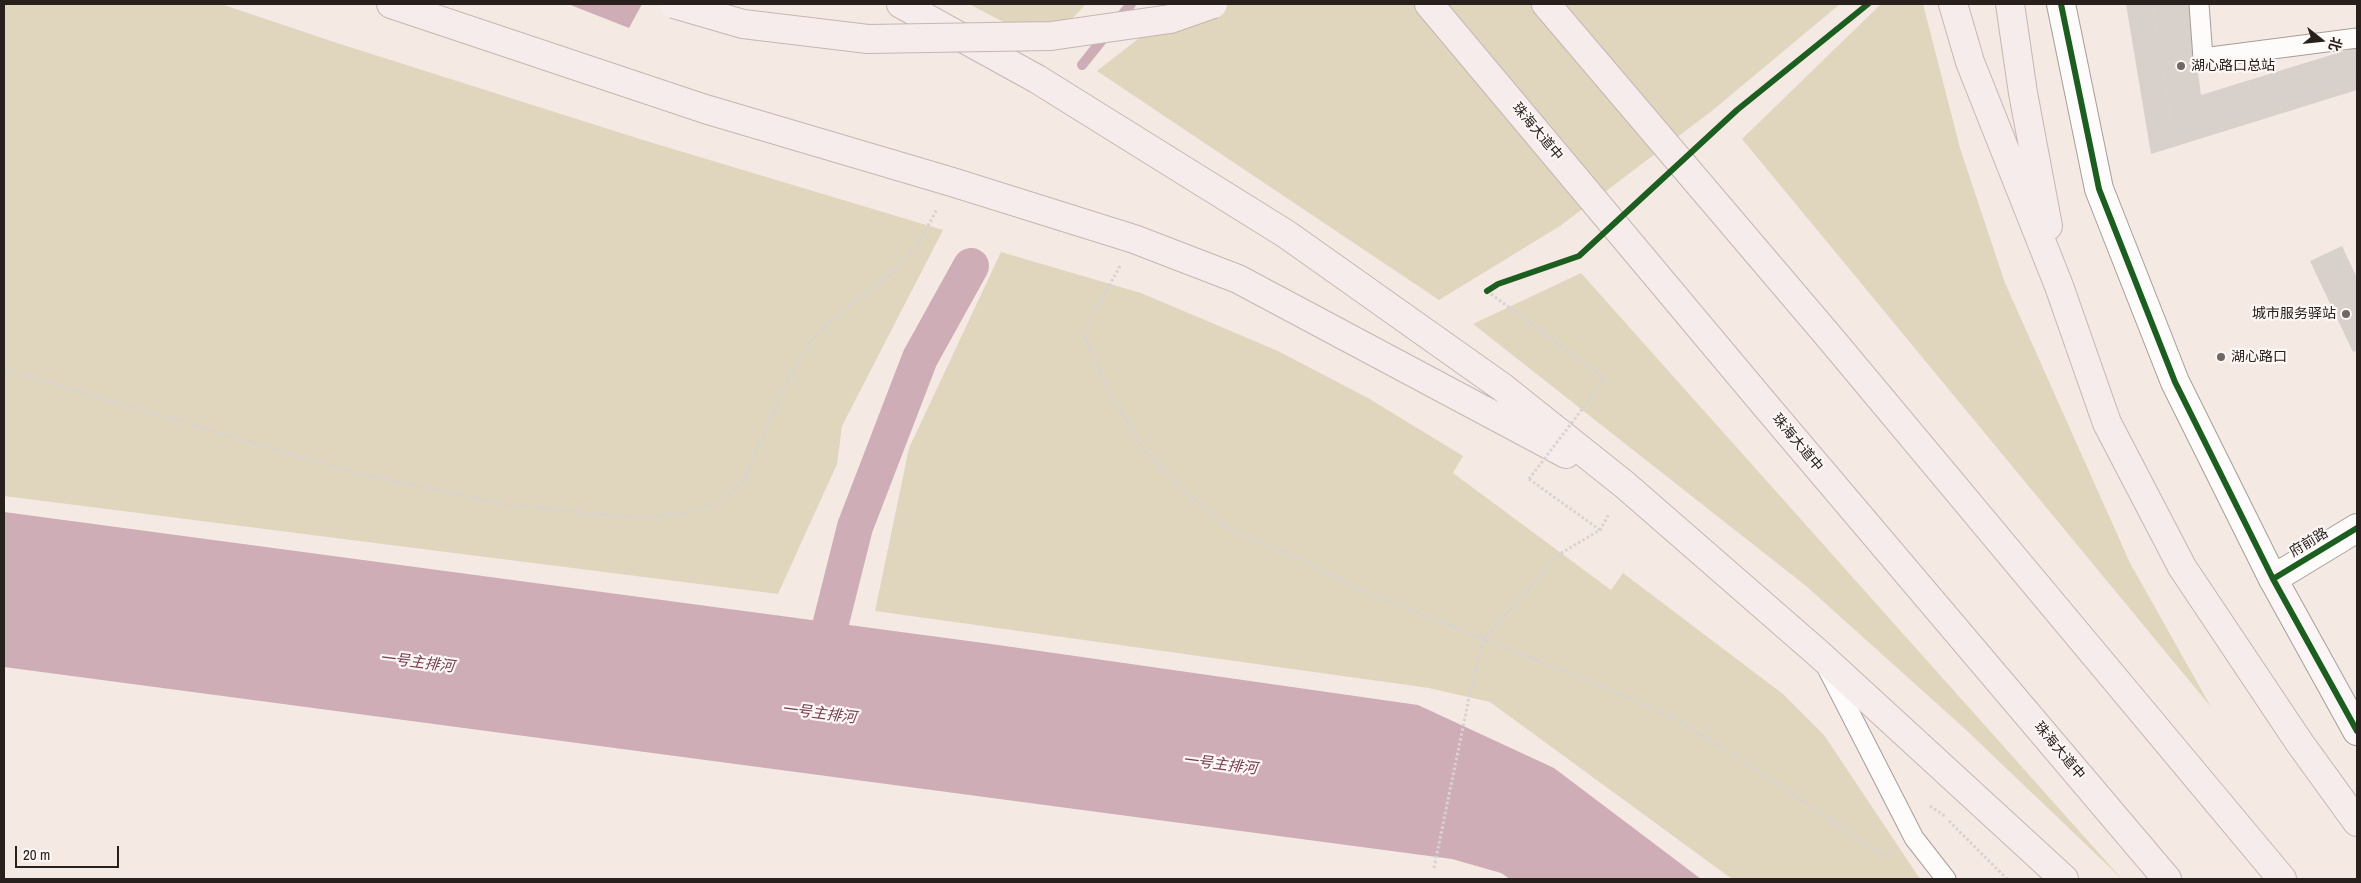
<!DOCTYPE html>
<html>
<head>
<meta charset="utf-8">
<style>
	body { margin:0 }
	#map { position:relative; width:2361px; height:883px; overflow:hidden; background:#f5e9e3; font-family:"Archivo Narrow","Noto Sans SC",sans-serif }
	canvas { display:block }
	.frame { position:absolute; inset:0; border:5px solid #28201d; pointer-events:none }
	.north { position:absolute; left:2296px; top:15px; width:50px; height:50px; -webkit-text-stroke:4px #fcf7f5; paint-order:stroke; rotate:106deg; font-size:14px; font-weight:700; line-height:20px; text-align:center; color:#28201d }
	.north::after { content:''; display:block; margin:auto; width:18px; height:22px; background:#28201d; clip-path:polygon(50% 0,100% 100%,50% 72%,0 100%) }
	.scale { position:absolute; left:15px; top:846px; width:104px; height:22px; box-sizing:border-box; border:2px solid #28201d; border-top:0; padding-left:6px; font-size:15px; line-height:18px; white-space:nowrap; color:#28201d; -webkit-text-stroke:4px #fcf7f5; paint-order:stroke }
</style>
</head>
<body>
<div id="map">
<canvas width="2361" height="883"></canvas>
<div class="frame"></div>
<div class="north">北</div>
<div class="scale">20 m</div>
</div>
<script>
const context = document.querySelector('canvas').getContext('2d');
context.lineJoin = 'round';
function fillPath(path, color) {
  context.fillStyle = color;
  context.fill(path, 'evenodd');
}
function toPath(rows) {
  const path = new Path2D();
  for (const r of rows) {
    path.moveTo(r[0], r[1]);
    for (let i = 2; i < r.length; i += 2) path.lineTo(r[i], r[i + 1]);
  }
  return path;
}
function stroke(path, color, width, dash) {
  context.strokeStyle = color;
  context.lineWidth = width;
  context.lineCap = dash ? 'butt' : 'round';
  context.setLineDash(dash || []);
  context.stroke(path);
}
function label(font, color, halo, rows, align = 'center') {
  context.font = font + ' "Archivo Narrow","Noto Sans SC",sans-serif';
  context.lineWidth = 4.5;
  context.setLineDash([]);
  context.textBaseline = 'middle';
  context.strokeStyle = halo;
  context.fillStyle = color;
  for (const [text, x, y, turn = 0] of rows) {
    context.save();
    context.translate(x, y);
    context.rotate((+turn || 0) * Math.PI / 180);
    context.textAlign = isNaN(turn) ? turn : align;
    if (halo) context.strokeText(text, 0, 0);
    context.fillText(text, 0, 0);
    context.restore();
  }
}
fillPath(toPath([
	[4,4,221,4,337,43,643,140,943,230,842,426,837,464,778,594,4,496],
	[969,4,1086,4,1047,45],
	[1183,4,1840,4,1713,110,1560,226,1439,300,1097,71],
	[1881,4,1923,4,1960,148,2005,283,2130,563,2211,707,1742,139],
	[1001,252,1141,293,1278,351,1368,398,1463,456,1453,473,1611,590,1623,573,1783,694,1824,735,1920,879,1732,879,1490,702,1429,688,875,611,909,448],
	[1581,273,2122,879,1964,728,1806,586,1473,324]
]), '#e0d6be');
fillPath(toPath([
	[568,4,642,4,629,28],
	[4,512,991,644,1418,705,1554,768,1701,879,1510,879,1501,873,1452,859,4,667]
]), '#ceadb6');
stroke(toPath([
	[1082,65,1131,4]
]), '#ceadb6', 10);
stroke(toPath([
	[819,670,855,527,920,358,971,266]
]), '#ceadb6', 36);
fillPath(toPath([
	[2126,4,2189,4,2201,95,2357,47,2357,90,2151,154],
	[2342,246,2357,278,2357,350,2353,352,2310,261]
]), '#d8d0ca');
const service = toPath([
	[2199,4,2203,58,2357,38],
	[1828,670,1914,838,1946,879]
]);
const tertiary = toPath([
	[2061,4,2099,189,2175,382,2273,579,2357,528]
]);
const secondary = toPath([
	[2273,579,2357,731]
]);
const trunk = toPath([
	[391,4,705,109,952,182,1134,239,1238,279,1566,454],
	[901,4,1037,79,1286,234,1502,387,1625,485,1819,654,2064,879],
	[1429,4,1766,406,2167,879],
	[1546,4,1831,339,2282,879],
	[1953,4,1970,62,2059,286,2107,423,2182,567,2299,742,2357,822],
	[2010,4,2023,93,2048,226]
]);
stroke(service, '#a69d99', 21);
stroke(tertiary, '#a69d99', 30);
stroke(secondary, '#a69d99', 30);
stroke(trunk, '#c6b6b3', 30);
stroke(toPath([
	[2152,4,2173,135,2357,75],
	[1120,266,1083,333,1107,387,1142,447,1185,492,1234,532,1299,558,1363,591,1602,686,1681,722,1758,771,1884,856,1890,852],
	[1487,291,1605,379],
	[4,369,356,473,503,504,640,518,689,512,719,502,744,481,789,377,812,339,846,308,885,279,915,250,937,209],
	[1529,479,1600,530],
	[1930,806,1945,816],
	[1949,821,2007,879],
	[1434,868,1470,693,1483,640,1558,555,1600,530,1609,514]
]), '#d6d3d2', 3, [2.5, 2.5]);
stroke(service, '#fefcfb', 19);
stroke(tertiary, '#fefcfb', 28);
stroke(secondary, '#fbf6f5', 28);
stroke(trunk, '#f6eceb', 28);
const trunkBridge = toPath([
	[674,4,743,24,868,39,1051,36,1170,19,1213,4]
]);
stroke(trunkBridge, '#c6b6b3', 30, []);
stroke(toPath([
	[1529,479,1605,379]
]), '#d6d3d2', 3, [2.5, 2.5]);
stroke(trunkBridge, '#f6eceb', 28);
stroke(toPath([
	[2061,4,2099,189,2175,382,2273,579,2357,731],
	[1487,291,1498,284,1579,256,1737,110,1868,4],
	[2273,579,2357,528]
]), '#1b5e20', 6);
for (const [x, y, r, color] of [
	[2181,66,5,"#706662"],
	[2346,314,5,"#706662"],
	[2221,357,5,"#706662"]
]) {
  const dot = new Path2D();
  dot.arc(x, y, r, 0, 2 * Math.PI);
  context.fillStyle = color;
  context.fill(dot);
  stroke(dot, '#fcf7f5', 2);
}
label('14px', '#28201d', '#fcf7f5', [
	["湖心路口总站",2191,66],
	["城市服务驿站",2336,314,"right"],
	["湖心路口",2231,357]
], 'left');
label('14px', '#28201d', '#fcf7f5', [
	["珠海大道中",1537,132,50],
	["珠海大道中",1797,443,50],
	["府前路",2309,543,-31],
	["珠海大道中",2059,751,50]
]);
label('italic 15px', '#763c54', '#fcf7f5', [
	["一号主排河",417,663,7],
	["一号主排河",819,714,7],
	["一号主排河",1220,765,7]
]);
</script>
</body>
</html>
